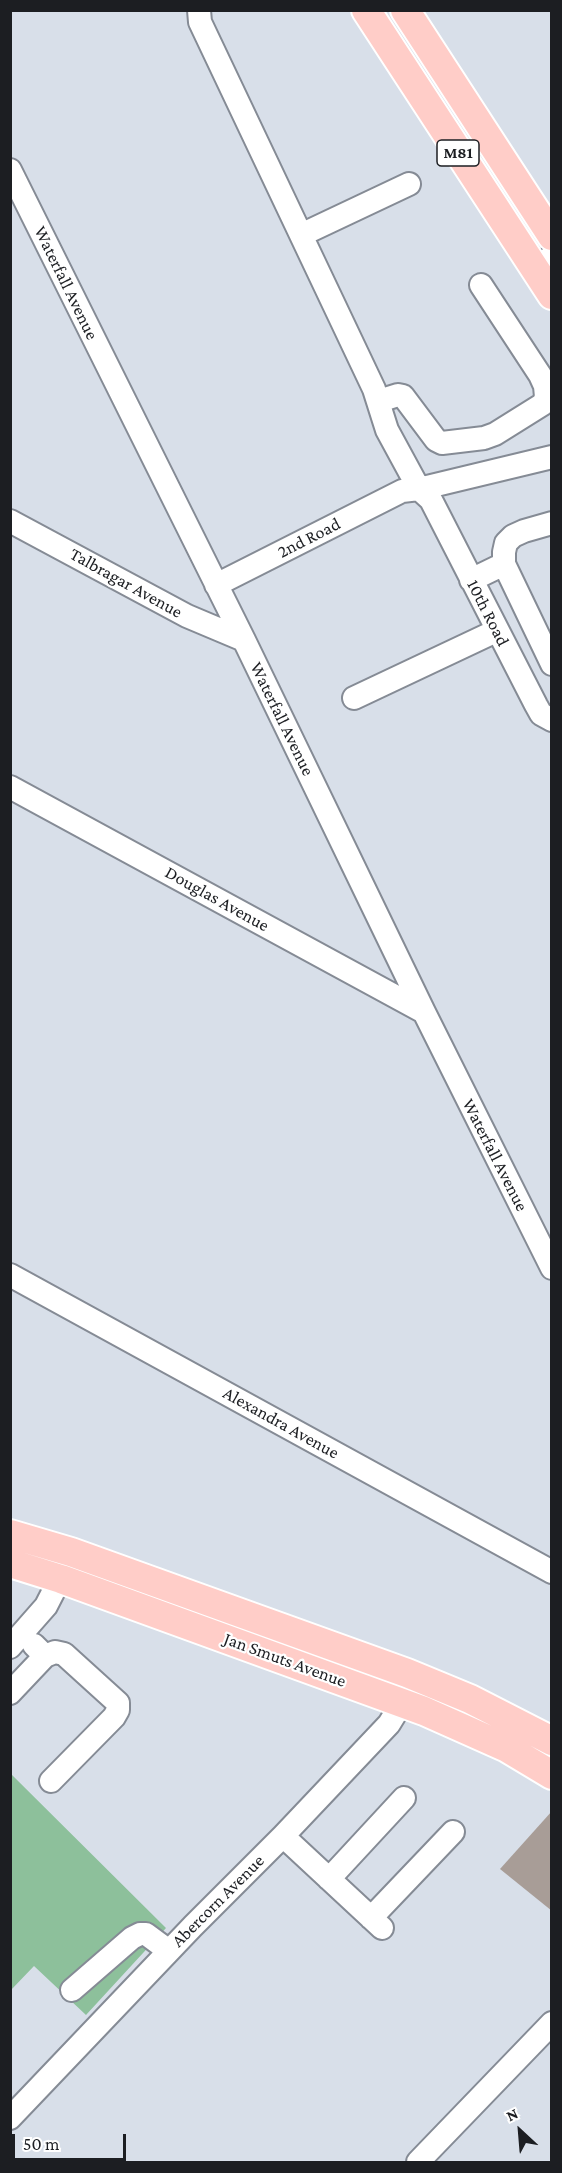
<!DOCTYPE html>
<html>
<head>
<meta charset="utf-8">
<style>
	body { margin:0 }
	#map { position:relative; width:562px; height:2173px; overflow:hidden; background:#d8dfe9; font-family:"Crimson Pro",serif }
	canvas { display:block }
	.frame { position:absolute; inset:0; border:12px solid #1c1e22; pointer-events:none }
	.north { position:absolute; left:490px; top:2101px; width:60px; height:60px; -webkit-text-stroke:4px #fff; paint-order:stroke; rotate:334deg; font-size:16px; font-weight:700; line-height:24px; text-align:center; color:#1c1e22 }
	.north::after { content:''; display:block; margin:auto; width:21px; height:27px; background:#1c1e22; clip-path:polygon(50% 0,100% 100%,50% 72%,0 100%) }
	.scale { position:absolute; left:12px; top:2134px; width:114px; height:27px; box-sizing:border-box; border:3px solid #1c1e22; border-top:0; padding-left:8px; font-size:18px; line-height:21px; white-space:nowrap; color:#1c1e22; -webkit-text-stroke:4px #fff; paint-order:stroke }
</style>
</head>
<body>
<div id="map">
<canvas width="562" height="2173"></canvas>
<div class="frame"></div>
<div class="north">N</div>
<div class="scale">50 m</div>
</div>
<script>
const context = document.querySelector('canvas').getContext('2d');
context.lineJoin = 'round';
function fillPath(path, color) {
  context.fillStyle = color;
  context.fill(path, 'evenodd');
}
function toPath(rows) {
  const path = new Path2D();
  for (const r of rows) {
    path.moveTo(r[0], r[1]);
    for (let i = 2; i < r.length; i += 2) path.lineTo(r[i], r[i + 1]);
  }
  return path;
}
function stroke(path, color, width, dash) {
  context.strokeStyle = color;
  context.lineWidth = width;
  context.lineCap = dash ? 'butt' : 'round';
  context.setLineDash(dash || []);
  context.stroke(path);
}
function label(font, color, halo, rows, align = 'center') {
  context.font = font + ' "Crimson Pro",serif';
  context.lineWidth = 4.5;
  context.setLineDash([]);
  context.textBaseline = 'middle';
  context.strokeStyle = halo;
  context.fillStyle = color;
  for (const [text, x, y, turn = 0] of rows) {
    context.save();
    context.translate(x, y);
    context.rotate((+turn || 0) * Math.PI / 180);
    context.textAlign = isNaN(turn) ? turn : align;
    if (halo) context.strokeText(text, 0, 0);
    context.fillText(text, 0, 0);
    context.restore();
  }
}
fillPath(toPath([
	[11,1774,166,1928,86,2015,34,1966,11,1990]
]), '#8dc09b');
fillPath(toPath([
	[552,1811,552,1911,500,1869]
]), '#a89d97');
const minor = toPath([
	[199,10,200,22,374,389,387,430,419,489,431,500,536,705,541,714,552,720],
	[10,170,244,640,424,1012,552,1268],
	[301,235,409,184],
	[535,270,552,256],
	[382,400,398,395,403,396,436,440,442,443,484,438,495,434,543,404,546,397,545,386,540,375,481,285],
	[10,521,187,616,244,640],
	[504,564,552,664],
	[471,580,504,564,504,552,506,543,513,536,524,531,552,523],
	[216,585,402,491,419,489,552,457],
	[354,698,496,631],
	[10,787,424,1012],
	[10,1275,552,1572],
	[10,1647,46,1606,67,1565],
	[45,1656,55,1652,64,1654,118,1703,118,1710,114,1717,51,1781],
	[10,1693,45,1656,34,1645],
	[283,1836,382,1928],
	[329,1879,404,1798],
	[371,1918,453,1832],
	[72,1990,132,1938,140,1934,146,1934,169,1951],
	[10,2118,193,1926,283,1836,389,1724,397,1711,403,1687],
	[418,2162,552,2023]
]);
const major = toPath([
	[366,10,552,295],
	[405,10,552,236],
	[10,1534,71,1552,407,1673,470,1699,552,1741],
	[10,1563,61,1579,424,1711,507,1748,552,1775]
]);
stroke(minor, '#858b95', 26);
stroke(major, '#fff', 32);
stroke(minor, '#fff', 22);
stroke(major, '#ffcdc8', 28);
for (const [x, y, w] of [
	[458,153,42]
]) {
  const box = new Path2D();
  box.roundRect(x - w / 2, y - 13, w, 26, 4.5);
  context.fillStyle = '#fff';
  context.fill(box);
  stroke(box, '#1c1e22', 1.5);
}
label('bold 16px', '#1c1e22', null, [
	["M81",458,153]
]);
label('18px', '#1c1e22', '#fff', [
	["Waterfall Avenue",66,283,64],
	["2nd Road",309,538,-27],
	["Talbragar Avenue",126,583,29],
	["10th Road",488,613,63],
	["Waterfall Avenue",282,719,64],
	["Douglas Avenue",217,899,29],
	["Waterfall Avenue",495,1155,63],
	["Alexandra Avenue",281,1423,29],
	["Jan Smuts Avenue",285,1660,20],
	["Abercorn Avenue",218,1901,-45]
]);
</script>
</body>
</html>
